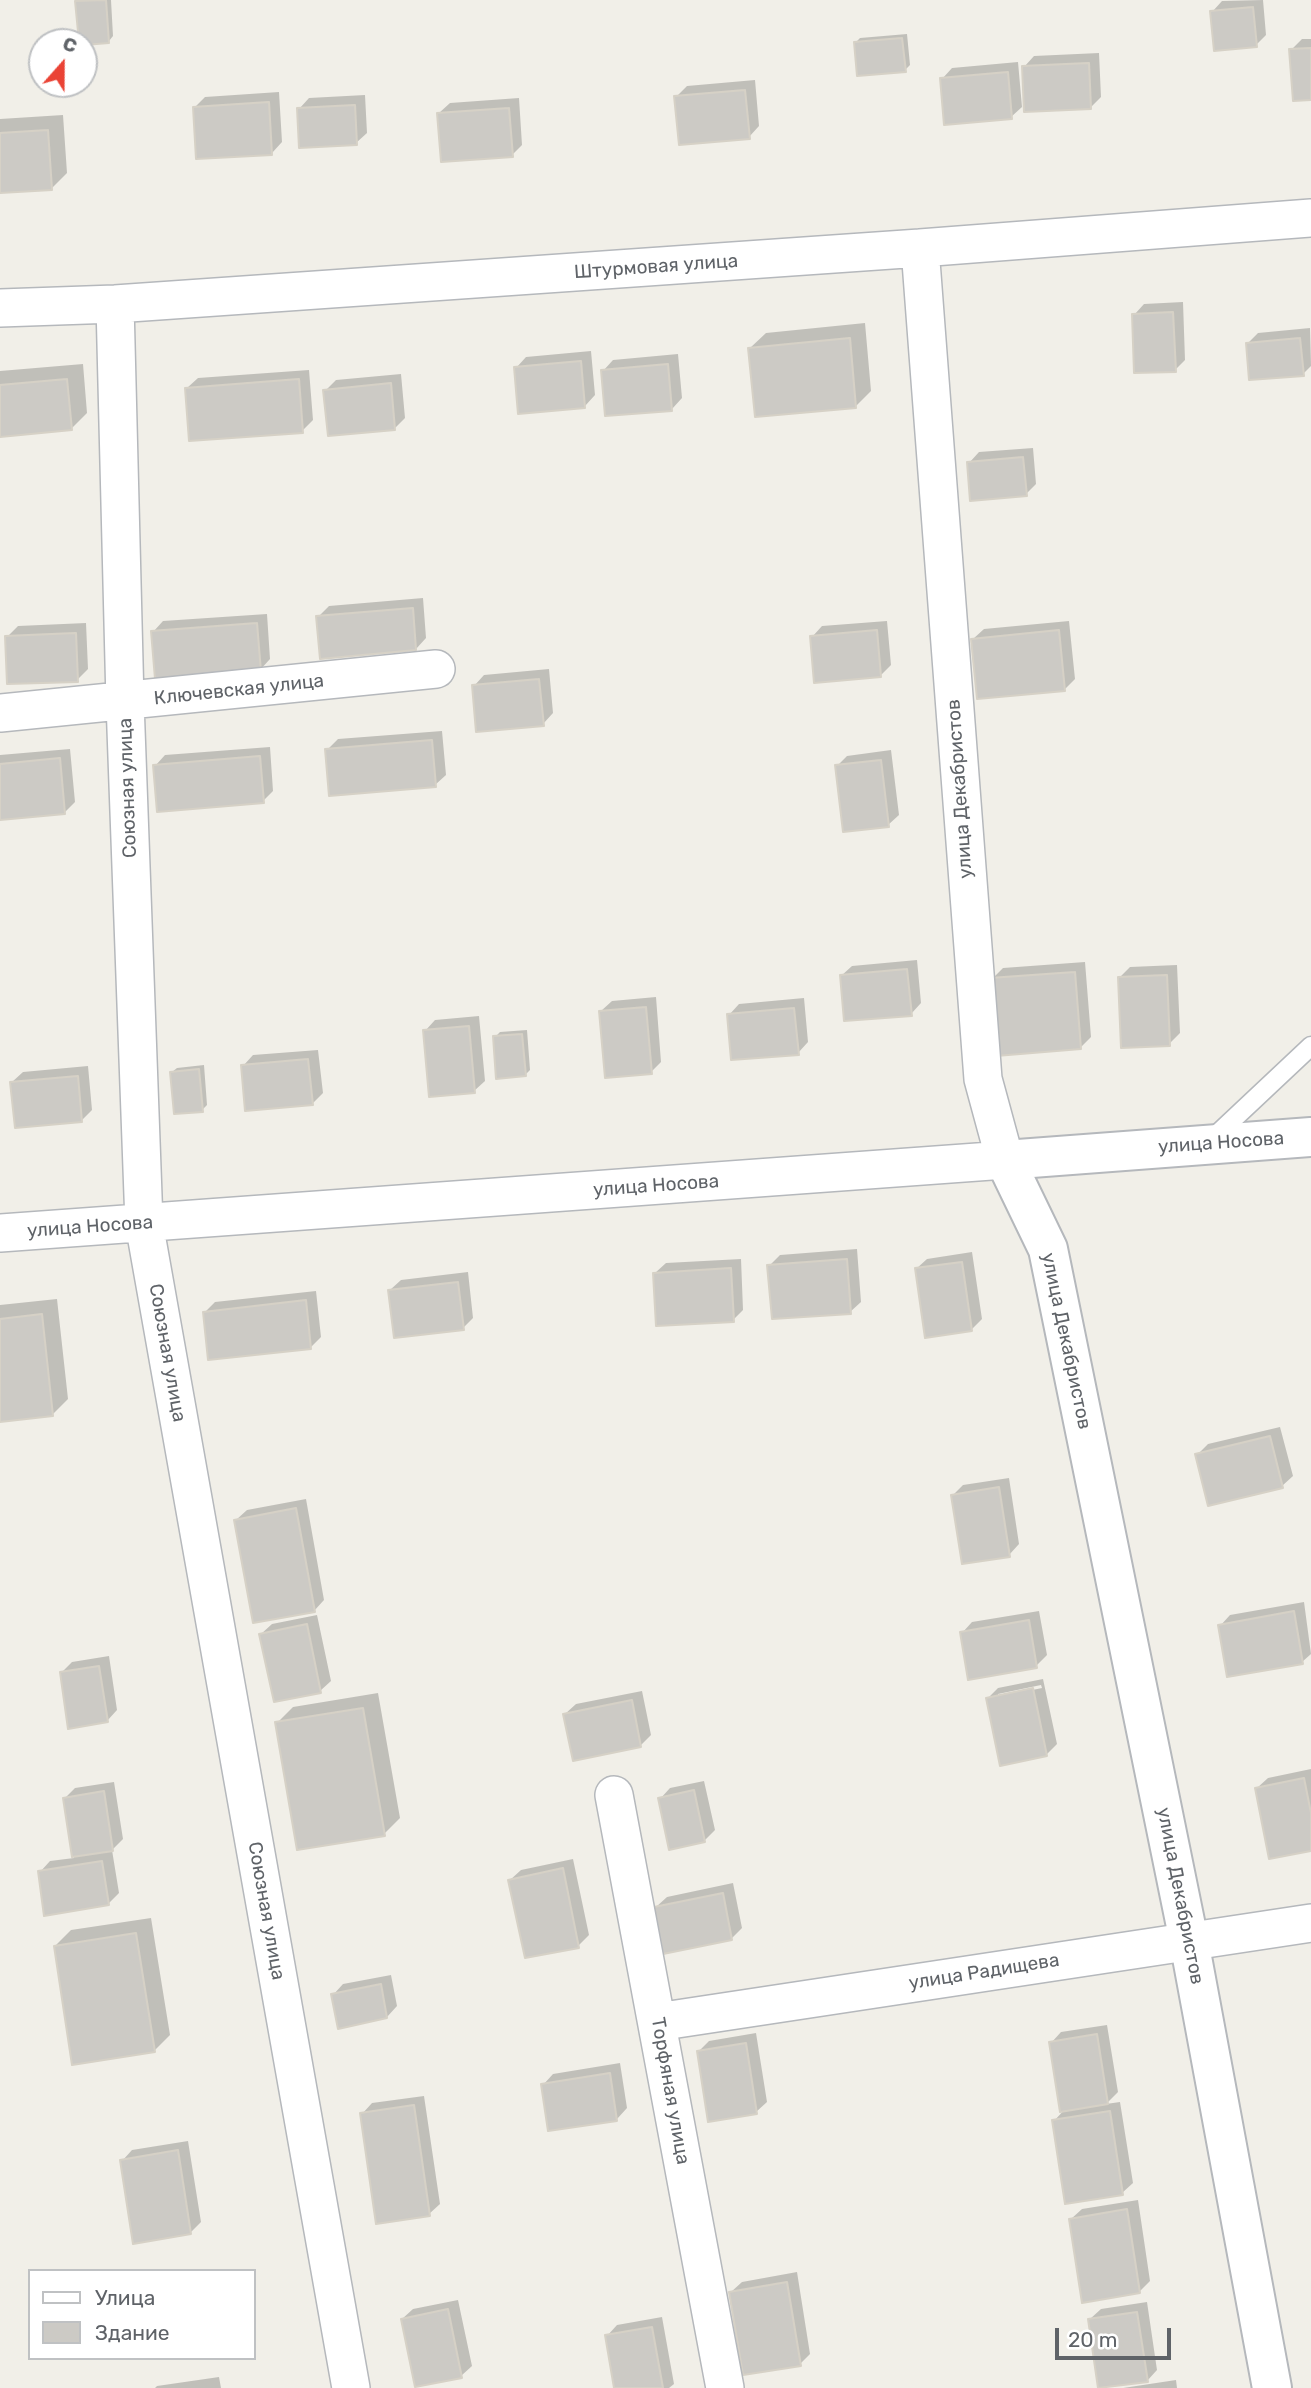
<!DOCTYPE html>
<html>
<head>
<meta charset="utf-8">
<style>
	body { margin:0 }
	#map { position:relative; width:1311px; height:2388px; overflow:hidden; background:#f1efe8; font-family:Rubik,sans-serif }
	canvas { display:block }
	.legend { position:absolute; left:28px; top:2269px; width:228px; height:91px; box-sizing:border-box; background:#fff; border:2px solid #bfc1c3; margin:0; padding:9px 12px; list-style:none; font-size:21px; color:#5f6368 }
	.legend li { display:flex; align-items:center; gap:14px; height:35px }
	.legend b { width:35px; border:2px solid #bfc1c3 }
	.north { position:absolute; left:28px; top:28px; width:70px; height:70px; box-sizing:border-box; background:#fff; border:2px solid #bfc1c3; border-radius:50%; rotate:21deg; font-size:19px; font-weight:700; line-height:28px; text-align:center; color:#5f6368 }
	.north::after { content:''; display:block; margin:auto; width:24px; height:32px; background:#ea4335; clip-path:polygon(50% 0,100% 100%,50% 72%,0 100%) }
	.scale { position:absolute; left:1055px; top:2328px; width:116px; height:32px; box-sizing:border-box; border:4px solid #5f6368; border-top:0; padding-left:9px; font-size:21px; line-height:24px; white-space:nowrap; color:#5f6368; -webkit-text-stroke:5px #fff; paint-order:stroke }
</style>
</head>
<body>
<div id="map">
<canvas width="1311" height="2388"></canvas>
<ul class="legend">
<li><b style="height:9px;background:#fff"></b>Улица</li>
<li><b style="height:19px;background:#cccac5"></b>Здание</li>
</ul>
<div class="north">С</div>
<div class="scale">20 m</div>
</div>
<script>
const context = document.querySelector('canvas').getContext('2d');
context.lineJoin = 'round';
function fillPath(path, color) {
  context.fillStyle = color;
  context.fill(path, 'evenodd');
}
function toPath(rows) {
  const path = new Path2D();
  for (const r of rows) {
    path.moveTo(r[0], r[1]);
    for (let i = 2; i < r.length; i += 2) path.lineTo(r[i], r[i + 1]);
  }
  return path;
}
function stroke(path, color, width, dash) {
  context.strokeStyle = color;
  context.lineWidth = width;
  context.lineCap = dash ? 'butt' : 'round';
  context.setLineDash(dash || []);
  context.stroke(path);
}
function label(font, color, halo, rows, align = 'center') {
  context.font = font + ' Rubik,sans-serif';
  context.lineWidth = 7;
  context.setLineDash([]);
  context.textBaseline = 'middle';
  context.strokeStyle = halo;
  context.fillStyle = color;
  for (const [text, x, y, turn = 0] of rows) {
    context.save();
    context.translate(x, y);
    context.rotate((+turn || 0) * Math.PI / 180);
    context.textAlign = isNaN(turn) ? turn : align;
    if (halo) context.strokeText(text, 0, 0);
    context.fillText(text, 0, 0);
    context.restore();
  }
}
fillPath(toPath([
	[79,0,111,0,113,36,109,41,81,42],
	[1263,0,1266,35,1256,45,1212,12,1222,1],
	[907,34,910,65,905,70,855,43,860,38],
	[1302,39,1311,39,1311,98,1291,50],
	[1099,53,1101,97,1090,108,1024,67,1034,56],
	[1018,62,1022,107,1011,117,942,79,952,68],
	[755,80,759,126,749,137,676,97,687,86],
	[279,92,282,142,272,153,195,107,205,97],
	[365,95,367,133,356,143,299,109,309,98],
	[519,98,522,145,512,155,439,113,450,103],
	[63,115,67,173,51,189,0,192,0,119],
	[1183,302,1185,360,1175,370,1134,315,1144,304],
	[865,323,871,391,855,407,750,348,766,333],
	[1310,328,1311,366,1303,374,1247,344,1258,333],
	[591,351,595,395,585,406,516,368,526,357],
	[678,354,682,398,672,409,603,371,613,360],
	[83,364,87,413,71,429,0,435,0,371],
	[309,370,313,420,302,431,187,388,198,378],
	[401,374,405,418,395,428,325,391,336,380],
	[1033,448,1036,484,1026,494,969,463,979,452],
	[423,598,426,638,416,649,318,617,329,606],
	[267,614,270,659,260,670,153,632,163,621],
	[887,621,891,665,881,675,812,637,822,626],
	[1069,621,1075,679,1064,690,973,639,984,629],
	[86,623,88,669,77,680,7,637,18,626],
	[549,669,553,713,543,724,474,686,484,675],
	[442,731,446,775,435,785,327,750,338,739],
	[270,747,273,791,263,801,155,766,165,755],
	[70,749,75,802,64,813,0,818,0,755],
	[891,750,899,815,888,825,837,766,847,756],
	[917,960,921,1003,911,1014,841,976,852,966],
	[1085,962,1091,1037,1080,1048,992,979,1003,968],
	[1177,965,1180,1033,1169,1044,1120,977,1130,967],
	[656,997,661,1062,651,1072,601,1011,612,1001],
	[804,998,808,1042,798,1053,729,1015,739,1004],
	[479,1016,485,1081,474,1091,425,1031,435,1020],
	[527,1030,530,1070,525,1075,495,1037,500,1032],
	[318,1050,323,1093,312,1104,243,1066,253,1055],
	[204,1065,207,1105,202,1110,172,1072,177,1068],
	[88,1066,92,1110,81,1121,12,1082,23,1072],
	[857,1249,861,1302,850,1312,769,1266,780,1255],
	[972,1252,982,1319,972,1329,916,1269,927,1259],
	[741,1259,743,1310,733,1320,655,1273,666,1263],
	[468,1272,473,1318,463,1328,390,1290,401,1280],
	[316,1291,321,1337,311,1347,204,1313,215,1302],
	[57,1299,68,1399,52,1415,0,1421,0,1305],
	[1280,1427,1293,1476,1282,1486,1197,1455,1208,1444],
	[1009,1478,1019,1544,1009,1555,952,1496,963,1485],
	[306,1499,324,1600,314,1611,236,1520,247,1510],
	[1304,1602,1311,1654,1302,1662,1220,1626,1230,1615],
	[1039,1611,1047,1655,1036,1666,962,1633,972,1622],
	[317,1615,331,1681,320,1691,261,1634,272,1624],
	[109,1656,117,1710,107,1721,61,1673,72,1662],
	[1043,1679,1057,1744,1046,1755,988,1698,998,1688],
	[1041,1685,1042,1688,998,1697,998,1694],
	[642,1691,651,1735,640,1746,565,1714,576,1704],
	[378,1693,400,1818,384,1834,277,1723,293,1707],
	[1311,1769,1311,1849,1257,1788,1268,1778],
	[704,1781,715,1830,704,1841,660,1799,670,1788],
	[114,1782,123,1839,112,1850,119,1893,108,1904,40,1872,50,1861,74,1858,65,1798,75,1788],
	[573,1859,589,1935,578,1946,510,1880,521,1870],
	[733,1883,742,1928,732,1938,656,1907,667,1897],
	[151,1918,170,2035,154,2051,55,1946,71,1930],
	[391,1975,397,2006,387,2017,333,1995,343,1984],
	[1107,2025,1118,2092,1106,2104,1120,2102,1133,2183,1122,2193,1054,2121,1065,2109,1051,2043,1061,2032],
	[756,2033,767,2102,756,2112,699,2051,709,2041],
	[620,2063,627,2108,617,2119,543,2085,553,2074],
	[424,2096,440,2204,429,2214,362,2114,372,2103],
	[188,2141,201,2222,190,2233,122,2161,132,2150],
	[1138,2200,1150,2281,1140,2291,1071,2219,1082,2209],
	[797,2272,810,2354,800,2364,731,2292,742,2282],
	[458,2300,472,2366,461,2376,402,2319,413,2309],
	[1147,2302,1157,2370,1147,2381,1090,2319,1101,2309],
	[662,2317,674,2384,669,2388,615,2388,607,2336,617,2325],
	[219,2377,221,2388,155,2388,157,2386],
	[1176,2380,1177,2388,1123,2388]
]), '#0003');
const building = toPath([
	[106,0,109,43,84,45,84,42,79,42,75,1,106,0],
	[1253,7,1257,47,1214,51,1210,11,1253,7],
	[902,38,906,72,857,76,854,42,902,38],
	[1311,48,1311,100,1293,101,1289,49,1311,48],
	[1089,63,1091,109,1024,112,1022,66,1089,63],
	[1008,72,1012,119,944,125,940,78,1008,72],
	[745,90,750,139,679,145,674,96,745,90],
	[269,102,272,155,196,159,193,107,269,102],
	[355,105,357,145,299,148,297,108,355,105],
	[509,108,513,157,441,162,437,113,509,108],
	[48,130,52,190,0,193,0,133,48,130],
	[1173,312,1176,372,1134,373,1132,314,1173,312],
	[850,338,856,408,755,417,748,348,850,338],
	[1300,338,1304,376,1249,380,1246,343,1300,338],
	[581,361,585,408,518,414,514,367,581,361],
	[668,364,672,411,605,416,601,370,668,364],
	[67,379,72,430,0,437,0,385,67,379],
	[299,379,303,433,189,441,185,388,299,379],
	[391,383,395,430,328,436,323,390,391,383],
	[1023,457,1027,496,970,501,967,462,1023,457],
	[413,608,416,650,320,659,316,616,413,608],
	[257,623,261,672,155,679,151,631,257,623],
	[877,630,881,677,814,683,810,636,877,630],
	[1059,630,1065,691,977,699,971,639,1059,630],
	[76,633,78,682,7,684,5,636,76,633],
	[539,679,544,726,476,732,472,685,539,679],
	[432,740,436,787,329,796,325,749,432,740],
	[260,756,264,803,157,812,153,765,260,756],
	[60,758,65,814,0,820,0,764,60,758],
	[881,760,889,827,843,832,835,765,881,760],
	[907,969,912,1016,844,1021,840,975,907,969],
	[1075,972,1081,1049,996,1056,990,978,1075,972],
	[1167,975,1170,1046,1121,1048,1118,977,1167,975],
	[646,1007,652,1074,605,1078,599,1011,646,1007],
	[794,1008,799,1055,731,1060,727,1014,794,1008],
	[469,1026,475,1093,429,1097,423,1030,469,1026],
	[522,1034,526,1076,496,1079,493,1036,522,1034],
	[308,1059,313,1105,245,1111,241,1065,308,1059],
	[199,1069,203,1112,174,1114,170,1072,199,1069],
	[78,1076,82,1122,15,1128,10,1082,78,1076],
	[847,1259,851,1314,772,1319,767,1265,847,1259],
	[962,1262,972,1331,925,1338,915,1268,962,1262],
	[731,1268,734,1322,656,1326,653,1273,731,1268],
	[458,1282,464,1330,394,1338,388,1290,458,1282],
	[306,1300,311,1349,208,1360,203,1312,306,1300],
	[42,1314,53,1416,0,1422,0,1319,42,1314],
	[1270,1436,1283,1488,1208,1506,1195,1454,1270,1436],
	[999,1487,1010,1557,962,1564,951,1495,999,1487],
	[296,1508,315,1612,253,1623,234,1520,296,1508],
	[1294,1611,1303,1664,1227,1677,1218,1625,1294,1611],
	[1029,1620,1037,1668,968,1680,960,1632,1029,1620],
	[307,1624,321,1693,274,1702,259,1634,307,1624],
	[99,1666,108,1722,68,1729,60,1672,99,1666],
	[1033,1688,1047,1756,1000,1766,986,1698,1033,1688],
	[632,1700,641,1747,573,1761,563,1714,632,1700],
	[363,1708,385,1836,297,1850,275,1722,363,1708],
	[1304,1778,1311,1813,1311,1851,1269,1859,1255,1788,1304,1778],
	[694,1790,705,1842,669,1850,658,1798,694,1790],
	[104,1791,113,1851,72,1857,63,1798,104,1791],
	[102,1861,109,1905,44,1916,38,1871,102,1861],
	[563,1868,579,1948,525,1958,508,1880,563,1868],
	[723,1893,732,1940,663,1954,654,1907,723,1893],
	[136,1933,155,2052,72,2065,54,1946,136,1933],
	[381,1984,387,2018,338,2029,331,1994,381,1984],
	[1097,2034,1108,2104,1060,2112,1049,2042,1097,2034],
	[746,2043,757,2114,708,2122,697,2051,746,2043],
	[610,2073,617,2121,548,2131,541,2084,610,2073],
	[414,2105,430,2216,376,2224,360,2113,414,2105],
	[1110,2111,1123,2195,1065,2204,1052,2120,1110,2111],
	[178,2150,191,2234,133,2244,120,2160,178,2150],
	[1127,2209,1140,2293,1082,2303,1069,2219,1127,2209],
	[787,2282,801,2366,743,2375,729,2292,787,2282],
	[448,2309,462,2378,415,2387,401,2319,448,2309],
	[1137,2312,1148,2382,1098,2388,1088,2319,1137,2312],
	[652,2327,663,2388,614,2388,605,2335,652,2327]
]);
fillPath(building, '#cccac5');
stroke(building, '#d6d1c6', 2);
const service = toPath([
	[1211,1140,1311,1046]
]);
const minor = toPath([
	[115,304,125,702,144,1223,351,2388],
	[0,308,115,304,920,248,1311,218],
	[0,713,436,669],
	[0,1233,1005,1160,983,1079,920,248],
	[614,1795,725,2388],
	[657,2022,1311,1923]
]);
const tertiary = toPath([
	[1272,2388,1189,1941,1048,1249,1005,1160,1311,1137]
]);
stroke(service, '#b5b8bc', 21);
stroke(minor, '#b5b8bc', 40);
stroke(tertiary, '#b5b8bc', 42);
stroke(service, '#fff', 18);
stroke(minor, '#fff', 37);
stroke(tertiary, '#fff', 38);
label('19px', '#5f6368', '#fff', [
	["Штурмовая улица",656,267,-4],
	["Ключевская улица",239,690,-6],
	["Союзная улица",128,788,-92],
	["улица Декабристов",960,789,-94],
	["улица Носова",1221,1143,-4],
	["улица Носова",656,1186,-4],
	["улица Носова",90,1227,-4],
	["улица Декабристов",1066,1341,78],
	["Союзная улица",167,1353,80],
	["улица Декабристов",1180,1896,79],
	["Союзная улица",266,1911,80],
	["улица Радищева",984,1972,-9],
	["Торфяная улица",670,2091,80]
]);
</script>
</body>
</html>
